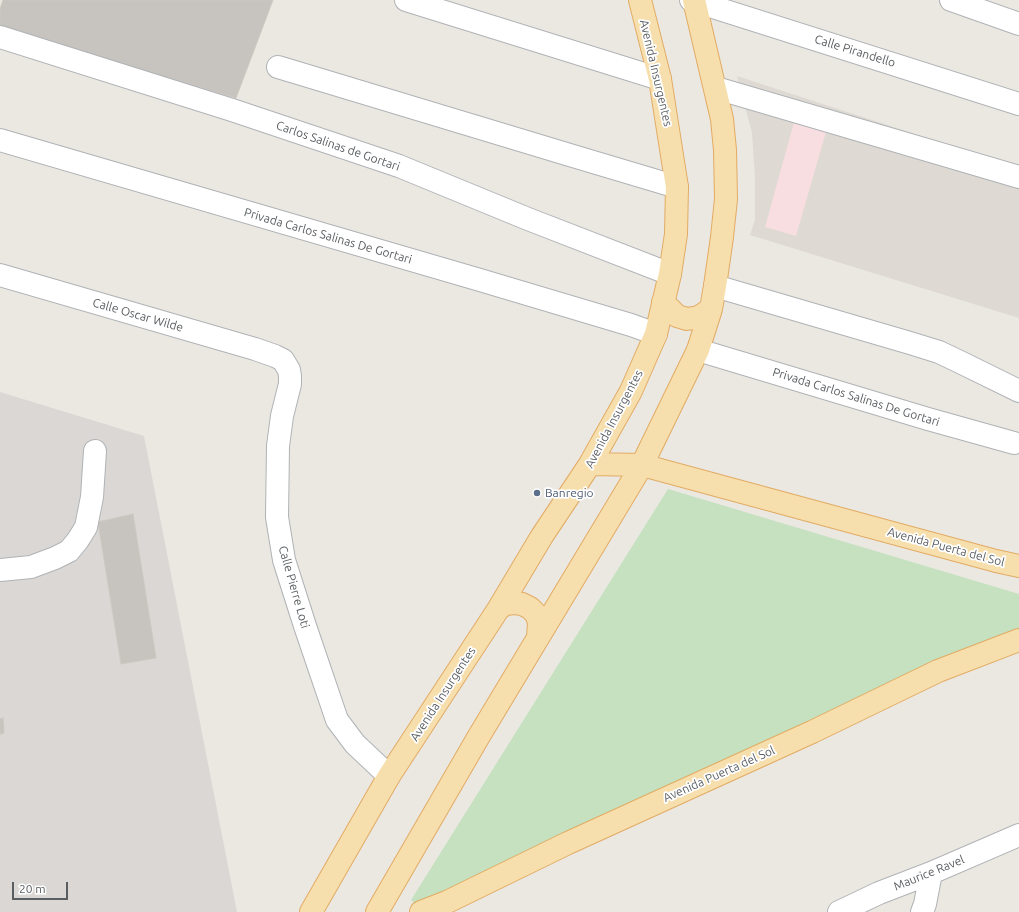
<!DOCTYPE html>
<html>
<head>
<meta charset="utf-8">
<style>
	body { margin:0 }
	#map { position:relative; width:1019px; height:912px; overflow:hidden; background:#ebe8e2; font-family:Ubuntu,sans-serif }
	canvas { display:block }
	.scale { position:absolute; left:12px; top:882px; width:56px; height:18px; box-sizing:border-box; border:2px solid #5a5e61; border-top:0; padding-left:5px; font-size:12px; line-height:14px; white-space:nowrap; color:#5a5e61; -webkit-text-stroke:3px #fff; paint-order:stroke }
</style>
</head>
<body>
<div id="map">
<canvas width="1019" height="912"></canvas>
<div class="scale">20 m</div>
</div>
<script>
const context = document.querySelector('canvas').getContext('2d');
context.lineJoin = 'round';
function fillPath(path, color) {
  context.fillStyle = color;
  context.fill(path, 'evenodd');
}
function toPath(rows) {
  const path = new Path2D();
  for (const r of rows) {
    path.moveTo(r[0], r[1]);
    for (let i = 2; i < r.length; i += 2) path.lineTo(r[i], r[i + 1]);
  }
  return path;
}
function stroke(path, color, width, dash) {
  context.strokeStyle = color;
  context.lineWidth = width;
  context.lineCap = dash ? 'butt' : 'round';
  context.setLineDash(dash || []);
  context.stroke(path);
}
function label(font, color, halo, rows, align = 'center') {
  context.font = font + ' Ubuntu,sans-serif';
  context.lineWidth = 3.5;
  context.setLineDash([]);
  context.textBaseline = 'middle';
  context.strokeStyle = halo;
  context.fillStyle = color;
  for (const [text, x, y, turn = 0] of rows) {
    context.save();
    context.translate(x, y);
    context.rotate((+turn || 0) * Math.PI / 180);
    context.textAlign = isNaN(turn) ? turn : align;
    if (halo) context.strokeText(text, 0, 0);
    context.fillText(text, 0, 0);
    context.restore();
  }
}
fillPath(toPath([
	[0,392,144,436,237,912,0,912]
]), '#dad7d4');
fillPath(toPath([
	[737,76,1019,168,1019,318,750,235,755,220,755,179,752,133]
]), '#ded9d3');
fillPath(toPath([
	[796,115,828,125,796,236,765,227]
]), '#f8dee0');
fillPath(toPath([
	[668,489,1019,594,1019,629,941,658,470,883,418,906,411,900]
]), '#c5e1c0');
const building = toPath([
	[3,0,273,0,236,98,0,29,0,9,3,0],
	[133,514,156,658,121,664,98,522,133,514],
	[3,718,4,733,0,734,0,719,3,718]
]);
fillPath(building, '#c7c3be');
stroke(building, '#cfc8c1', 1);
const minor = toPath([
	[406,0,660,79],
	[691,0,1019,104],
	[951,0,1019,24],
	[0,37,232,110,399,166,528,219,670,274],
	[278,67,573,156,677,187],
	[716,88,1019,177],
	[0,140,480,280,631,325,656,334],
	[0,275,255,349,275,356,283,360,289,370,290,376,290,384,282,416,278,446,277,517,284,560,305,626,337,720,355,744,389,776],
	[715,286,910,343,939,352,960,362,1019,391],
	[698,350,928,419,1014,443],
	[0,570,31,567,55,558,69,551,78,540,86,527,92,497,95,451],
	[839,912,879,893,931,873,1019,835],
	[922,912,925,904,931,873]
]);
const major = toPath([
	[663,302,677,316,687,319,699,317,711,309],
	[590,464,642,465,996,561,1019,566],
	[499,608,506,604,514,603,522,604,530,608,536,614,539,622,538,638],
	[311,912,389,776,499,608,542,536,590,464,631,391,656,334,670,274,676,234,677,187,660,79,640,0],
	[377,912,479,736,642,465,698,350,711,309,715,286,722,237,726,199,725,150,722,119,694,0],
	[421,912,447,902,568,843,812,732,938,671,1019,640]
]);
stroke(minor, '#afb3b6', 24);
stroke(major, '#e2ab64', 24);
stroke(minor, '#fff', 22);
stroke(major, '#f6dfac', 22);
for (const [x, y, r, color] of [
	[537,493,4,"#5c6f8a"]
]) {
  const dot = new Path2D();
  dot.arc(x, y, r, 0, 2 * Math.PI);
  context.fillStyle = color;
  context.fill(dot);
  stroke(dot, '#fff', 1.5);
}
label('12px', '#5a5e61', '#fff', [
	["Calle Pirandello",855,51,17],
	["Avenida Insurgentes",656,73,77],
	["Carlos Salinas de Gortari",338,146,19],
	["Privada Carlos Salinas De Gortari",328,236,16],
	["Calle Oscar Wilde",138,315,16],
	["Privada Carlos Salinas De Gortari",856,397,17],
	["Avenida Insurgentes",614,419,-62],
	["Avenida Puerta del Sol",946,547,15],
	["Calle Pierre Loti",294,587,74],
	["Avenida Insurgentes",443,694,-57],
	["Avenida Puerta del Sol",719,774,-24],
	["Maurice Ravel",929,873,-22]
]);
label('12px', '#4e5e75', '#fff', [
	["Banregio",545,493]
], 'left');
</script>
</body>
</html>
